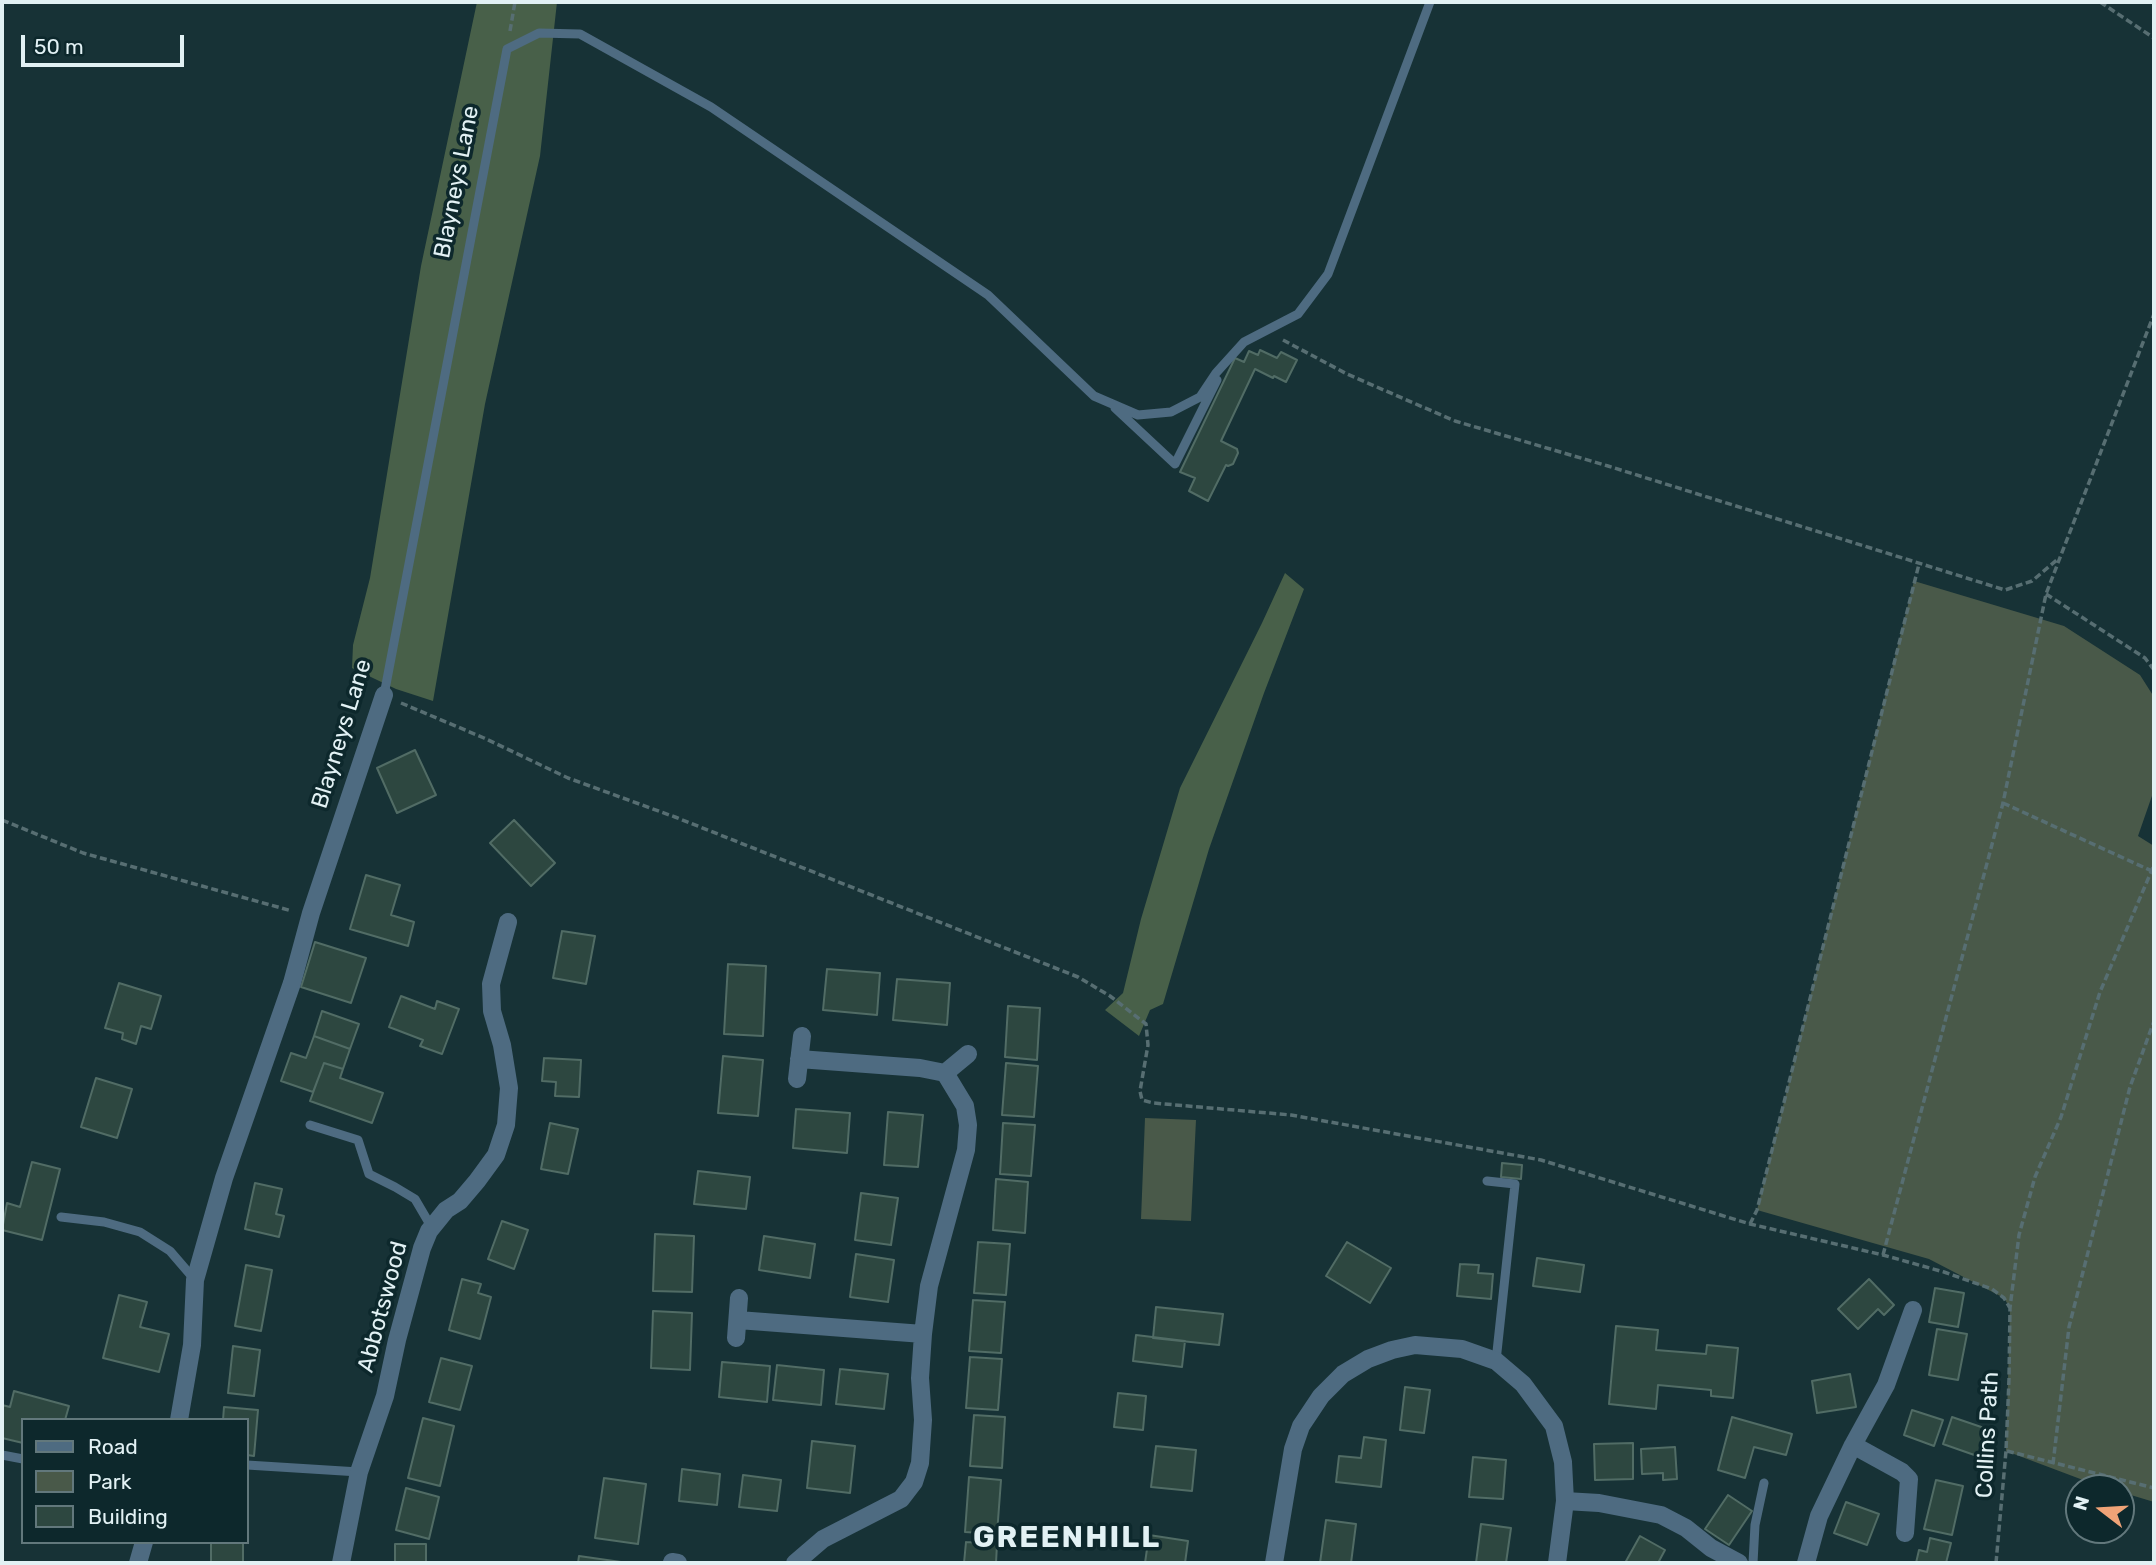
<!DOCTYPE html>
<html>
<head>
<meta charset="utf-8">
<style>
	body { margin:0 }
	#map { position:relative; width:2156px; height:1565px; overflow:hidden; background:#173236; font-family:Rubik,sans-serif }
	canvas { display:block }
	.frame { position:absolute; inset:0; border:4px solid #e2f1f4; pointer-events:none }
	.legend { position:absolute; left:21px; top:1418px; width:228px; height:126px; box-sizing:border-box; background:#0d282c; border:2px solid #62787c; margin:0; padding:9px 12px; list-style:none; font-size:21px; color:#e2f1f4 }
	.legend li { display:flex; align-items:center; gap:14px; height:35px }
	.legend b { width:35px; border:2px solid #62787c }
	.north { position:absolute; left:2065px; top:1474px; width:70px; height:70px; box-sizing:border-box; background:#0d282c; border:2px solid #62787c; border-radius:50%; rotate:287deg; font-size:19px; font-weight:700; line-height:28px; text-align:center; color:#e2f1f4 }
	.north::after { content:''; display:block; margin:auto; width:24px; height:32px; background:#efa377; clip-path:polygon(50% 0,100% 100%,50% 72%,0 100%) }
	.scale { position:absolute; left:21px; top:35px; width:163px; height:32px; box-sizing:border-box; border:4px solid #e2f1f4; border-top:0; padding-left:9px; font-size:21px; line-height:24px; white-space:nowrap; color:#e2f1f4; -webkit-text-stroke:5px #0d282c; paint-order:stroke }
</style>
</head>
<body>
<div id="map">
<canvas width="2156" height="1565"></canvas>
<div class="frame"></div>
<ul class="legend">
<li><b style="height:9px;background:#4e6b81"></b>Road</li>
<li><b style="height:19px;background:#495949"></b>Park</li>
<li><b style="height:19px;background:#2d4740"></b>Building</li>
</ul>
<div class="north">N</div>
<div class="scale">50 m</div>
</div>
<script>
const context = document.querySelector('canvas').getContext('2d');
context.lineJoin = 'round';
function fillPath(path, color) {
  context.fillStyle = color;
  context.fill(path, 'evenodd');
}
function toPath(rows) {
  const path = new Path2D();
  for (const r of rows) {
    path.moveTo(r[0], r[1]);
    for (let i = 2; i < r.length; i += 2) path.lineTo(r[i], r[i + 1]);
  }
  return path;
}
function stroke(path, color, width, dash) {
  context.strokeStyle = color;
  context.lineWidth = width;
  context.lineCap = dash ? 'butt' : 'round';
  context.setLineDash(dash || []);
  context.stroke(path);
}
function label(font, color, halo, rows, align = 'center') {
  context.font = font + ' Rubik,sans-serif';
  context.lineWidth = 7;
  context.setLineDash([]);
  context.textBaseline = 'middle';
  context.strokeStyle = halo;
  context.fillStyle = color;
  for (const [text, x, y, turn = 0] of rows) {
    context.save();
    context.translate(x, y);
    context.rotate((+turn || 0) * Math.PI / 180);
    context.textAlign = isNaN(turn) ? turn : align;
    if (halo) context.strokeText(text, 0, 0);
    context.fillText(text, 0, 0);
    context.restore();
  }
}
fillPath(toPath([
	[1914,581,2064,626,2140,675,2154,697,2154,790,2138,836,2154,846,2154,1502,2121,1492,2121,1488,2108,1488,2083,1480,2006,1451,2010,1308,2004,1298,1929,1259,1757,1210],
	[1145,1118,1196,1120,1191,1221,1141,1219]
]), '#495949');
fillPath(toPath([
	[477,2,557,2,540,156,485,404,433,701,396,689,352,668,353,645,370,578,421,266],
	[1285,573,1304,589,1264,693,1209,849,1163,1004,1150,1010,1139,1036,1105,1010,1123,993,1141,919,1180,788,1262,623]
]), '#486049');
const building = toPath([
	[1260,350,1277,358,1281,352,1297,360,1286,382,1274,376,1273,378,1255,369,1221,441,1237,449,1238,453,1233,464,1228,466,1226,465,1208,501,1189,491,1195,478,1180,472,1235,358,1244,362,1249,351,1258,355,1260,350],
	[415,750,436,795,397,813,377,768,415,750],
	[514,820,555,863,531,886,490,843,514,820],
	[366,875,400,885,391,915,414,922,408,946,350,929,366,875],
	[562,931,595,936,586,984,553,978,562,931],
	[315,942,366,958,351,1003,301,987,315,942],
	[728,964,766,966,763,1036,724,1034,728,964],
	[827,969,880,973,877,1015,823,1010,827,969],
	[897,979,950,983,947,1025,893,1020,897,979],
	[119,983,161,996,151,1029,141,1026,136,1044,122,1039,123,1033,105,1028,119,983],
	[401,996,435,1009,437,1001,459,1009,442,1054,420,1046,423,1040,389,1027,401,996],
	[1008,1006,1040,1008,1037,1060,1005,1057,1008,1006],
	[322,1011,359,1024,350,1049,314,1036,322,1011],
	[314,1036,350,1049,343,1069,324,1063,313,1092,281,1081,291,1053,306,1058,314,1036],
	[723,1056,763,1060,758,1116,718,1113,723,1056],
	[544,1058,581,1060,579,1097,555,1096,556,1082,542,1081,544,1058],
	[324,1063,343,1069,340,1078,383,1093,372,1123,310,1101,324,1063],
	[1006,1063,1038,1066,1034,1117,1002,1115,1006,1063],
	[96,1078,132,1089,117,1138,81,1127,96,1078],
	[796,1109,850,1113,847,1153,793,1148,796,1109],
	[888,1112,923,1115,918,1167,884,1165,888,1112],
	[550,1123,578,1129,568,1174,541,1169,550,1123],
	[1003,1123,1035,1125,1031,1176,1000,1174,1003,1123],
	[32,1162,60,1169,42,1240,2,1230,7,1203,20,1207,32,1162],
	[1502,1163,1522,1165,1521,1179,1501,1177,1502,1163],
	[698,1171,750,1177,746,1209,694,1204,698,1171],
	[996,1179,1028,1182,1025,1233,993,1230,996,1179],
	[255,1183,282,1189,276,1214,284,1216,279,1237,245,1229,255,1183],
	[861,1193,898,1198,891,1245,855,1240,861,1193],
	[502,1221,528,1230,514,1269,488,1259,502,1221],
	[655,1234,694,1236,692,1292,653,1291,655,1234],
	[764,1236,815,1244,810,1278,759,1270,764,1236],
	[978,1242,1010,1244,1006,1295,974,1293,978,1242],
	[1347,1242,1391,1268,1370,1303,1326,1276,1347,1242],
	[856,1254,894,1260,888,1302,850,1297,856,1254],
	[1537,1258,1584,1265,1580,1292,1533,1286,1537,1258],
	[1460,1264,1479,1265,1478,1273,1493,1274,1491,1299,1457,1296,1460,1264],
	[246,1265,272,1270,261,1331,235,1326,246,1265],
	[462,1279,481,1284,478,1293,491,1297,480,1339,449,1330,462,1279],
	[1869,1279,1894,1305,1884,1315,1878,1309,1858,1329,1838,1309,1869,1279],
	[1935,1288,1964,1293,1958,1327,1929,1322,1935,1288],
	[119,1295,147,1302,140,1327,169,1334,159,1372,103,1358,119,1295],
	[973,1300,1005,1302,1001,1353,969,1351,973,1300],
	[1156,1307,1223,1314,1219,1345,1153,1338,1156,1307],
	[653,1311,692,1313,690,1370,651,1368,653,1311],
	[1616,1326,1658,1330,1656,1350,1706,1354,1707,1345,1738,1348,1733,1398,1711,1396,1711,1390,1658,1385,1656,1409,1609,1404,1616,1326],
	[1937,1329,1967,1334,1958,1380,1929,1375,1937,1329],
	[1136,1335,1185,1341,1182,1367,1133,1361,1136,1335],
	[233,1346,260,1350,254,1396,228,1393,233,1346],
	[970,1357,1002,1359,998,1410,966,1408,970,1357],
	[441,1358,472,1366,460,1410,429,1402,441,1358],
	[722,1362,770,1366,767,1402,719,1397,722,1362],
	[777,1365,824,1370,821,1405,773,1400,777,1365],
	[840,1369,888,1374,884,1409,836,1404,840,1369],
	[1850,1374,1856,1407,1817,1413,1812,1381,1850,1374],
	[1405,1387,1430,1390,1424,1433,1400,1430,1405,1387],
	[14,1391,69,1406,65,1420,23,1420,23,1443,2,1438,2,1405,10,1407,14,1391],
	[1118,1393,1146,1396,1143,1430,1114,1427,1118,1393],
	[224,1407,258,1410,254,1456,247,1455,247,1420,223,1420,224,1407],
	[1912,1410,1943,1420,1934,1446,1904,1435,1912,1410],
	[974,1415,1005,1417,1002,1468,970,1466,974,1415],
	[1732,1417,1792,1434,1786,1455,1754,1447,1745,1478,1718,1470,1732,1417],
	[1952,1417,1990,1430,1980,1457,1943,1444,1952,1417],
	[423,1418,454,1426,440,1486,408,1478,423,1418],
	[1364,1437,1386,1440,1381,1487,1336,1482,1339,1456,1361,1458,1364,1437],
	[812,1441,855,1446,850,1493,807,1488,812,1441],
	[1633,1443,1633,1479,1595,1480,1594,1444,1633,1443],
	[1156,1446,1196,1450,1192,1491,1151,1487,1156,1446],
	[1675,1447,1677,1479,1663,1480,1663,1473,1642,1474,1641,1449,1675,1447],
	[1473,1457,1506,1460,1503,1499,1469,1497,1473,1457],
	[682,1469,720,1474,717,1505,679,1501,682,1469],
	[743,1475,781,1480,777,1511,739,1507,743,1475],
	[969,1477,1001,1480,997,1534,965,1532,969,1477],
	[604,1478,646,1484,638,1544,595,1538,604,1478],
	[1936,1480,1963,1486,1952,1535,1924,1529,1936,1480],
	[406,1488,439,1497,429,1539,396,1530,406,1488],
	[1728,1495,1752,1511,1729,1545,1705,1529,1728,1495],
	[1846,1502,1879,1514,1867,1545,1834,1533,1846,1502],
	[1326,1520,1356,1524,1351,1563,1320,1563,1326,1520],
	[1481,1524,1511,1528,1506,1563,1476,1563,1481,1524],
	[1149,1535,1188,1541,1185,1563,1145,1563,1149,1535],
	[1640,1536,1665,1550,1658,1563,1625,1563,1640,1536],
	[1930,1538,1951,1543,1946,1563,1916,1563,1919,1550,1927,1552,1930,1538],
	[211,1542,243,1542,243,1563,211,1563,211,1542],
	[966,1542,997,1544,996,1563,964,1563,966,1542],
	[395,1544,426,1544,426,1563,395,1563,395,1544],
	[579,1556,621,1562,620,1563,578,1563,579,1556]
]);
fillPath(building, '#2d4740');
stroke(building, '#516c65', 2);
stroke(toPath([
	[2100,2,2154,38],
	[510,31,515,2],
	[1283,340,1347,374,1455,421,1608,466,2005,590,2032,581,2058,559],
	[2046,594,2145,658,2154,670],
	[401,703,484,738,568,778,675,817,1078,977,1110,996,1146,1024,1148,1045,1140,1091,1142,1100,1153,1103,1291,1115,1541,1160,1750,1224,1883,1255,1944,1272,1992,1289,2004,1298,2010,1308],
	[2003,803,2154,872],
	[2,820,83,853,292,911],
	[1750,1224,1757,1210,1919,564],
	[1883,1255,2003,803,2046,594,2154,314],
	[2007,1451,2154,1488],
	[2053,1464,2069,1327,2130,1087,2154,1021],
	[1996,1563,2006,1451,2009,1379,2010,1308,2019,1235,2035,1177,2061,1117,2100,992,2154,865]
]), '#576e72', 3.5, [7, 3.5]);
stroke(toPath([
	[1115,408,1175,464,1217,380],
	[384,695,507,49,539,33,580,34,711,107,988,295,1094,396,1138,415,1171,412,1200,397,1216,373,1244,342,1298,314,1328,274,1430,2],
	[310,1125,358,1140,369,1174,395,1187,415,1199,432,1228],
	[1487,1181,1515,1184,1496,1361],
	[61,1217,104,1222,140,1232,170,1251,195,1280],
	[2,1455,23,1459],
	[247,1465,359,1472],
	[1753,1563,1755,1525,1764,1483]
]), '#4e6b81', 9);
stroke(toPath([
	[945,1073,968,1054],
	[797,1079,802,1036],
	[738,1320,923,1334],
	[736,1338,739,1298],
	[179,1420,192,1345,195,1280,224,1178,292,983,311,913,384,695],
	[1853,1445,1902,1472,1909,1479,1905,1533],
	[1565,1501,1599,1503,1661,1515,1686,1528,1711,1548,1739,1563],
	[672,1562,678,1563],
	[138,1563,144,1542],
	[341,1563,359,1472,385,1396,397,1340,422,1248,429,1231,446,1210,460,1201,477,1181,496,1155,506,1125,509,1088,502,1045,492,1011,491,984,508,922],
	[795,1563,823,1539,901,1499,914,1482,920,1463,923,1420,920,1378,923,1334,929,1286,966,1150,968,1125,965,1106,945,1073,920,1068,799,1059],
	[1274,1563,1293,1449,1301,1426,1321,1396,1343,1374,1368,1359,1392,1350,1415,1345,1462,1349,1496,1361,1523,1384,1554,1426,1563,1462,1565,1501,1557,1563],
	[1806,1563,1819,1516,1853,1445,1886,1385,1913,1310]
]), '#4e6b81', 18);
label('23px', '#e2f1f4', '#0d282c', [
	["Blayneys Lane",457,182,-79],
	["Blayneys Lane",342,734,-73],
	["Abbotswood",383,1307,-75],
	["Collins Path",1988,1435,-87]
]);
context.letterSpacing = '2px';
label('bold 30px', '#e2f1f4', '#0d282c', [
	["GREENHILL",1067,1538]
]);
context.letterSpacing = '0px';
</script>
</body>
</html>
